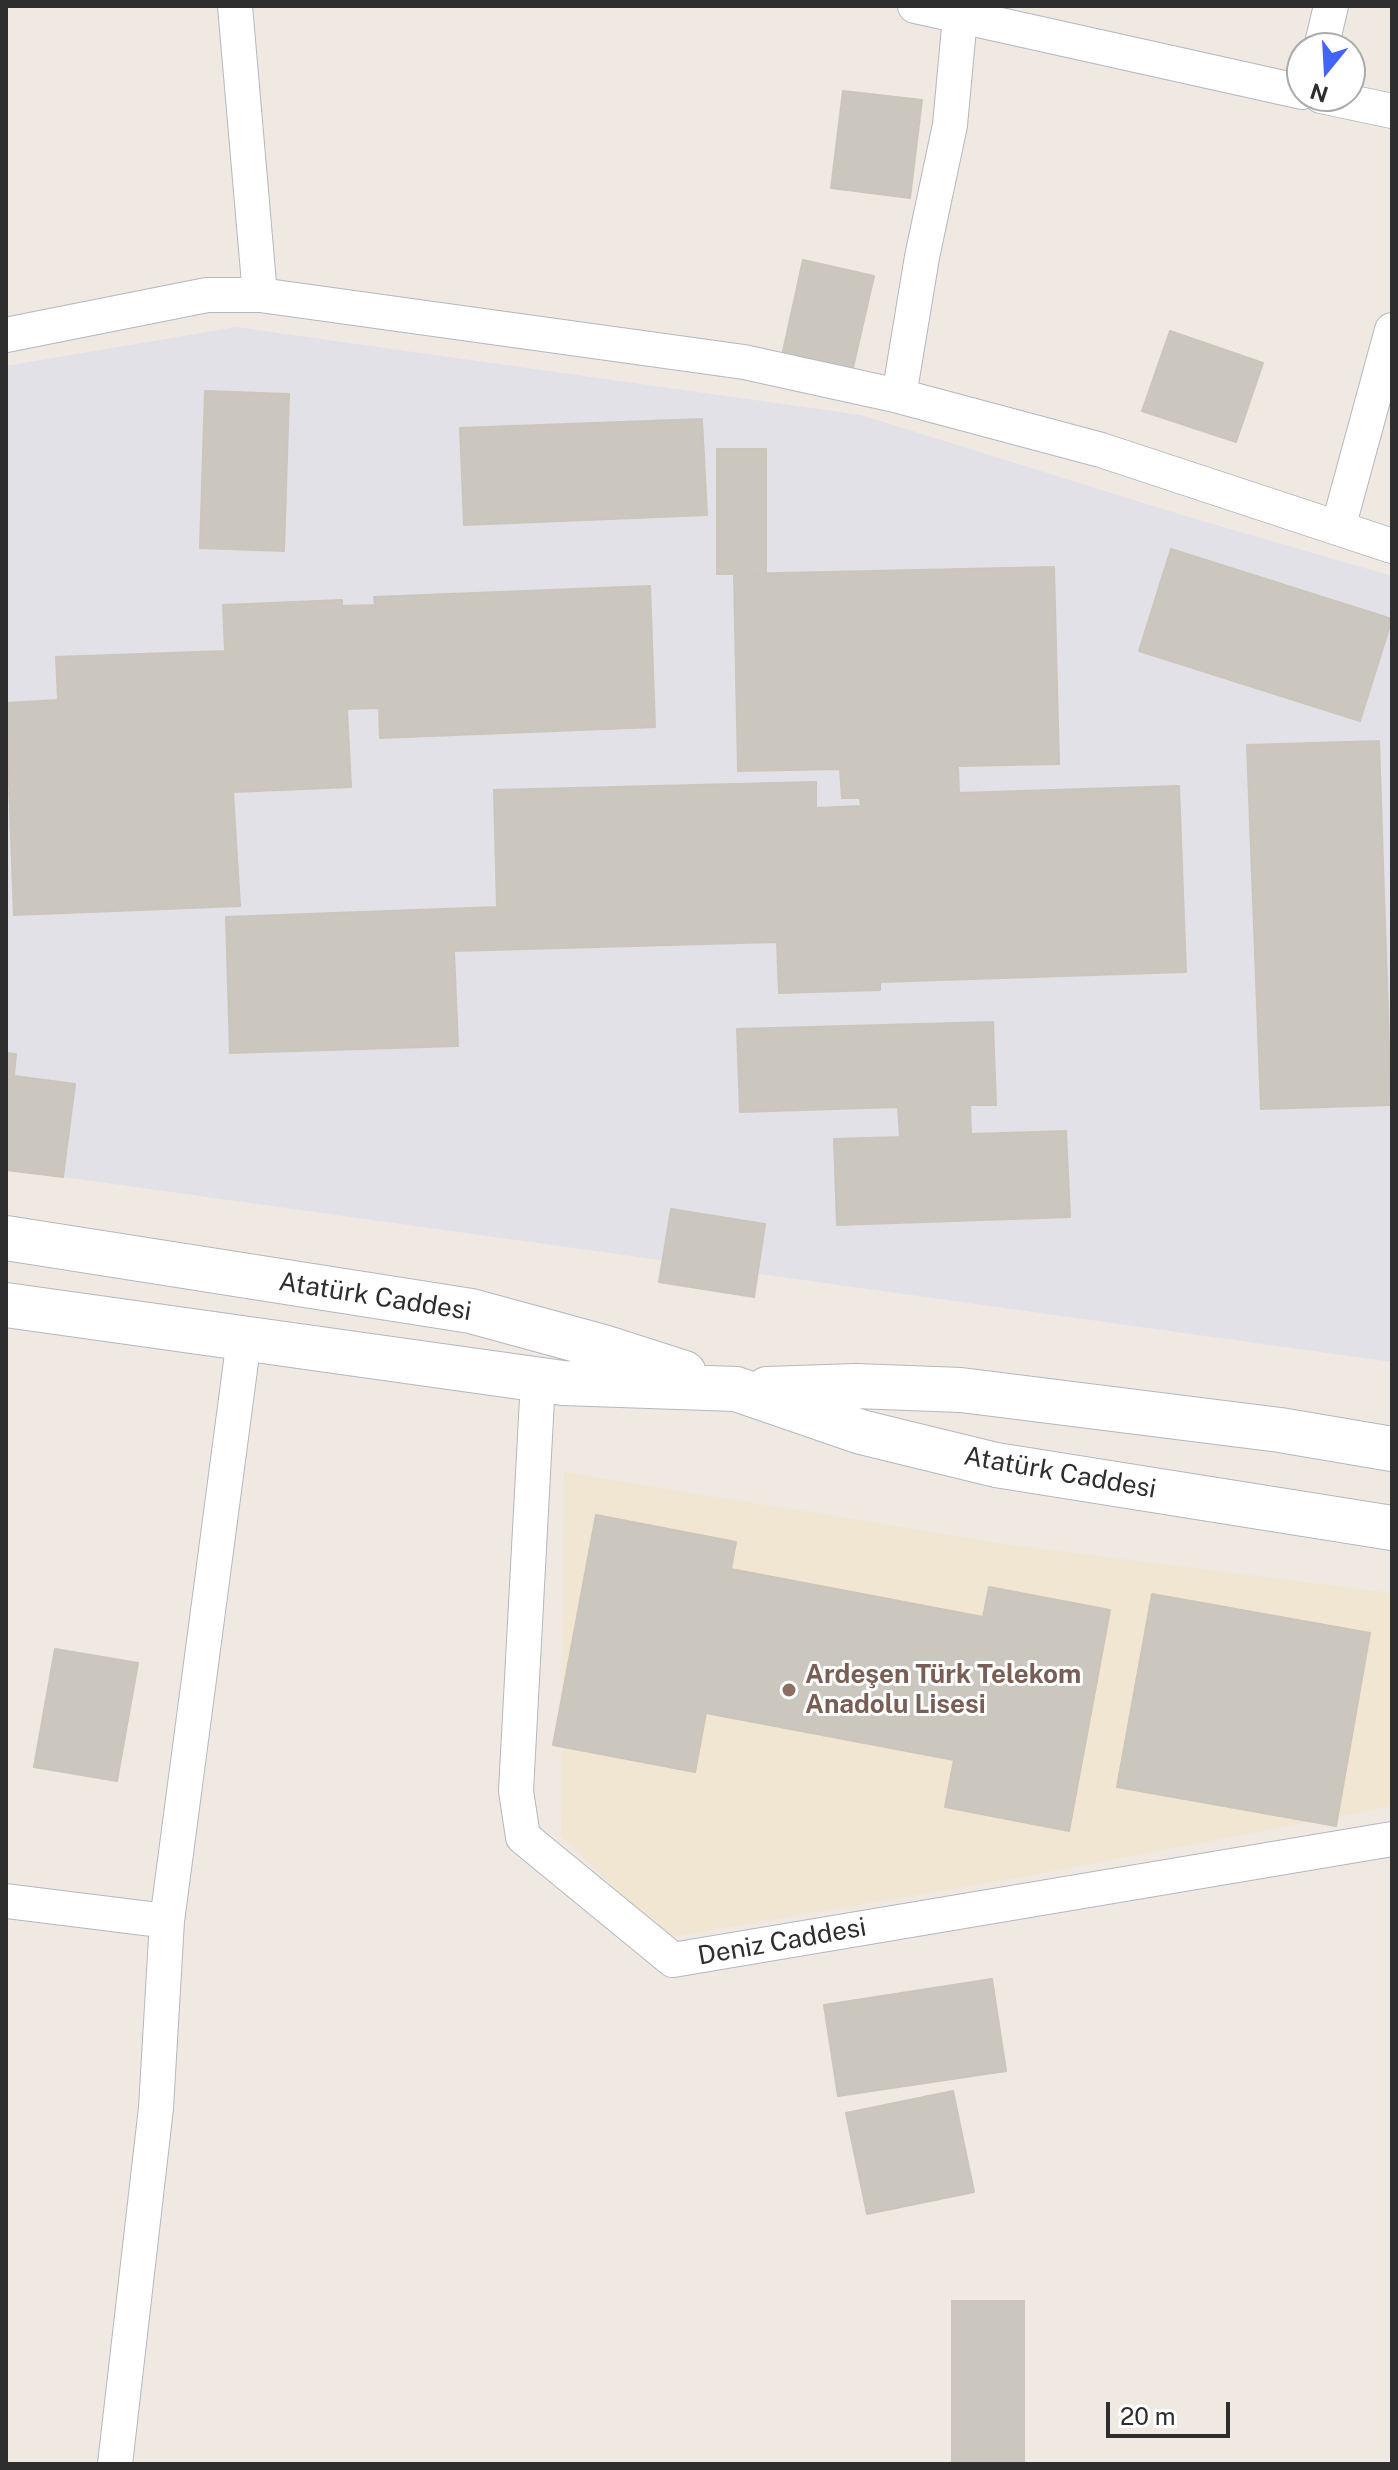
<!DOCTYPE html>
<html>
<head>
<meta charset="utf-8">
<style>
	body { margin:0 }
	#map { position:relative; width:1398px; height:2470px; overflow:hidden; background:#efe9e1; font-family:"Public Sans",sans-serif }
	canvas { display:block }
	.frame { position:absolute; inset:0; border:8px solid #2e2e2e; pointer-events:none }
	.north { position:absolute; left:1286px; top:32px; width:80px; height:80px; box-sizing:border-box; background:#fff; border:2px solid #ababab; border-radius:50%; rotate:198deg; font-size:22px; font-weight:700; line-height:32px; text-align:center; color:#2e2e2e }
	.north::after { content:''; display:block; margin:auto; width:28px; height:36px; background:#4264fb; clip-path:polygon(50% 0,100% 100%,50% 72%,0 100%) }
	.scale { position:absolute; left:1106px; top:2402px; width:124px; height:36px; box-sizing:border-box; border:4px solid #2e2e2e; border-top:0; padding-left:10px; font-size:24px; line-height:28px; white-space:nowrap; color:#2e2e2e; -webkit-text-stroke:6px #fff; paint-order:stroke }
</style>
</head>
<body>
<div id="map">
<canvas width="1398" height="2470"></canvas>
<div class="frame"></div>
<div class="north">N</div>
<div class="scale">20 m</div>
</div>
<script>
const context = document.querySelector('canvas').getContext('2d');
context.lineJoin = 'round';
function fillPath(path, color) {
  context.fillStyle = color;
  context.fill(path, 'evenodd');
}
function toPath(rows) {
  const path = new Path2D();
  for (const r of rows) {
    path.moveTo(r[0], r[1]);
    for (let i = 2; i < r.length; i += 2) path.lineTo(r[i], r[i + 1]);
  }
  return path;
}
function stroke(path, color, width, dash) {
  context.strokeStyle = color;
  context.lineWidth = width;
  context.lineCap = dash ? 'butt' : 'round';
  context.setLineDash(dash || []);
  context.stroke(path);
}
function label(font, color, halo, rows, align = 'center') {
  context.font = font + ' "Public Sans",sans-serif';
  context.lineWidth = 6;
  context.setLineDash([]);
  context.textBaseline = 'middle';
  context.strokeStyle = halo;
  context.fillStyle = color;
  for (const [text, x, y, turn = 0] of rows) {
    context.save();
    context.translate(x, y);
    context.rotate((+turn || 0) * Math.PI / 180);
    context.textAlign = isNaN(turn) ? turn : align;
    if (halo) context.strokeText(text, 0, 0);
    context.fillText(text, 0, 0);
    context.restore();
  }
}
fillPath(toPath([
	[236,327,861,415,1182,515,1392,576,1392,1362,6,1169,6,366]
]), '#e3e1e8');
fillPath(toPath([
	[564,1472,1010,1545,1392,1593,1392,1806,1022,1877,664,1938,561,1835]
]), '#f0e6d1');
const building = toPath([
	[843,91,922,100,910,198,831,188,843,91],
	[803,260,874,276,852,372,782,356,803,260],
	[1170,331,1263,363,1236,442,1142,411,1170,331],
	[205,391,289,394,284,551,200,548,205,391],
	[702,419,707,515,464,525,460,428,702,419],
	[717,449,766,449,766,574,717,574,717,449],
	[1171,549,1392,619,1360,721,1139,651,1171,549],
	[1054,567,1059,764,958,766,959,793,1179,786,1186,972,880,982,880,990,779,993,777,942,454,951,458,1046,230,1053,226,917,497,907,494,790,816,782,816,808,861,806,860,798,842,798,840,769,738,771,734,574,1054,567],
	[650,586,655,727,380,738,379,708,347,709,351,787,233,792,240,906,14,915,6,703,58,700,56,657,225,651,223,605,342,600,342,606,375,605,374,597,650,586],
	[1379,741,1391,1105,1261,1109,1247,745,1379,741],
	[993,1022,996,1105,970,1105,971,1134,1066,1131,1070,1217,837,1225,834,1139,900,1137,898,1107,740,1112,737,1029,993,1022],
	[6,1053,16,1054,14,1076,75,1084,63,1177,6,1170,6,1053],
	[671,1209,765,1224,754,1297,659,1282,671,1209],
	[596,1515,736,1542,731,1569,983,1617,989,1587,1110,1610,1069,1831,945,1807,954,1760,706,1713,695,1772,553,1745,596,1515],
	[1152,1594,1370,1633,1336,1826,1117,1787,1152,1594],
	[55,1649,138,1663,117,1781,34,1767,55,1649],
	[992,1979,1006,2071,838,2096,824,2005,992,1979],
	[953,2091,974,2192,867,2214,846,2113,953,2091],
	[952,2301,1024,2301,1024,2464,952,2464,952,2301]
]);
fillPath(building, '#cbc7bf');
stroke(building, '#cbc5ba', 2);
const minor = toPath([
	[235,6,260,295],
	[915,6,1302,92],
	[1321,48,1331,6],
	[1321,96,1392,111],
	[6,335,207,295,260,295,744,362,899,396,1101,450,1392,546],
	[899,396,922,257,950,125,961,6],
	[1338,528,1392,330],
	[538,1380,516,1791,523,1837,673,1960,1392,1839],
	[6,1901,167,1921],
	[115,2464,156,2108,167,1921,244,1339]
]);
const secondary = toPath([
	[6,1238,471,1311,603,1347,684,1373],
	[6,1305,563,1383,736,1389,861,1432,996,1465,1392,1528],
	[767,1389,856,1386,961,1390,1280,1430,1392,1449]
]);
stroke(minor, '#b4b7c1', 36);
stroke(secondary, '#b4b7c1', 46);
stroke(minor, '#fff', 34);
stroke(secondary, '#fff', 44);
for (const [x, y, r, color] of [
	[789,1690,8,"#8d6e63"]
]) {
  const dot = new Path2D();
  dot.arc(x, y, r, 0, 2 * Math.PI);
  context.fillStyle = color;
  context.fill(dot);
  stroke(dot, '#fff', 3);
}
label('26px', '#2e2e2e', '#fff', [
	["Atatürk Caddesi",375,1297,9],
	["Atatürk Caddesi",1060,1473,10],
	["Deniz Caddesi",782,1942,-10]
]);
label('bold 26px', '#785e54', '#fff', [
	["Ardeşen Türk Telekom",805,1675],
	["Anadolu Lisesi",805,1705]
], 'left');
</script>
</body>
</html>
